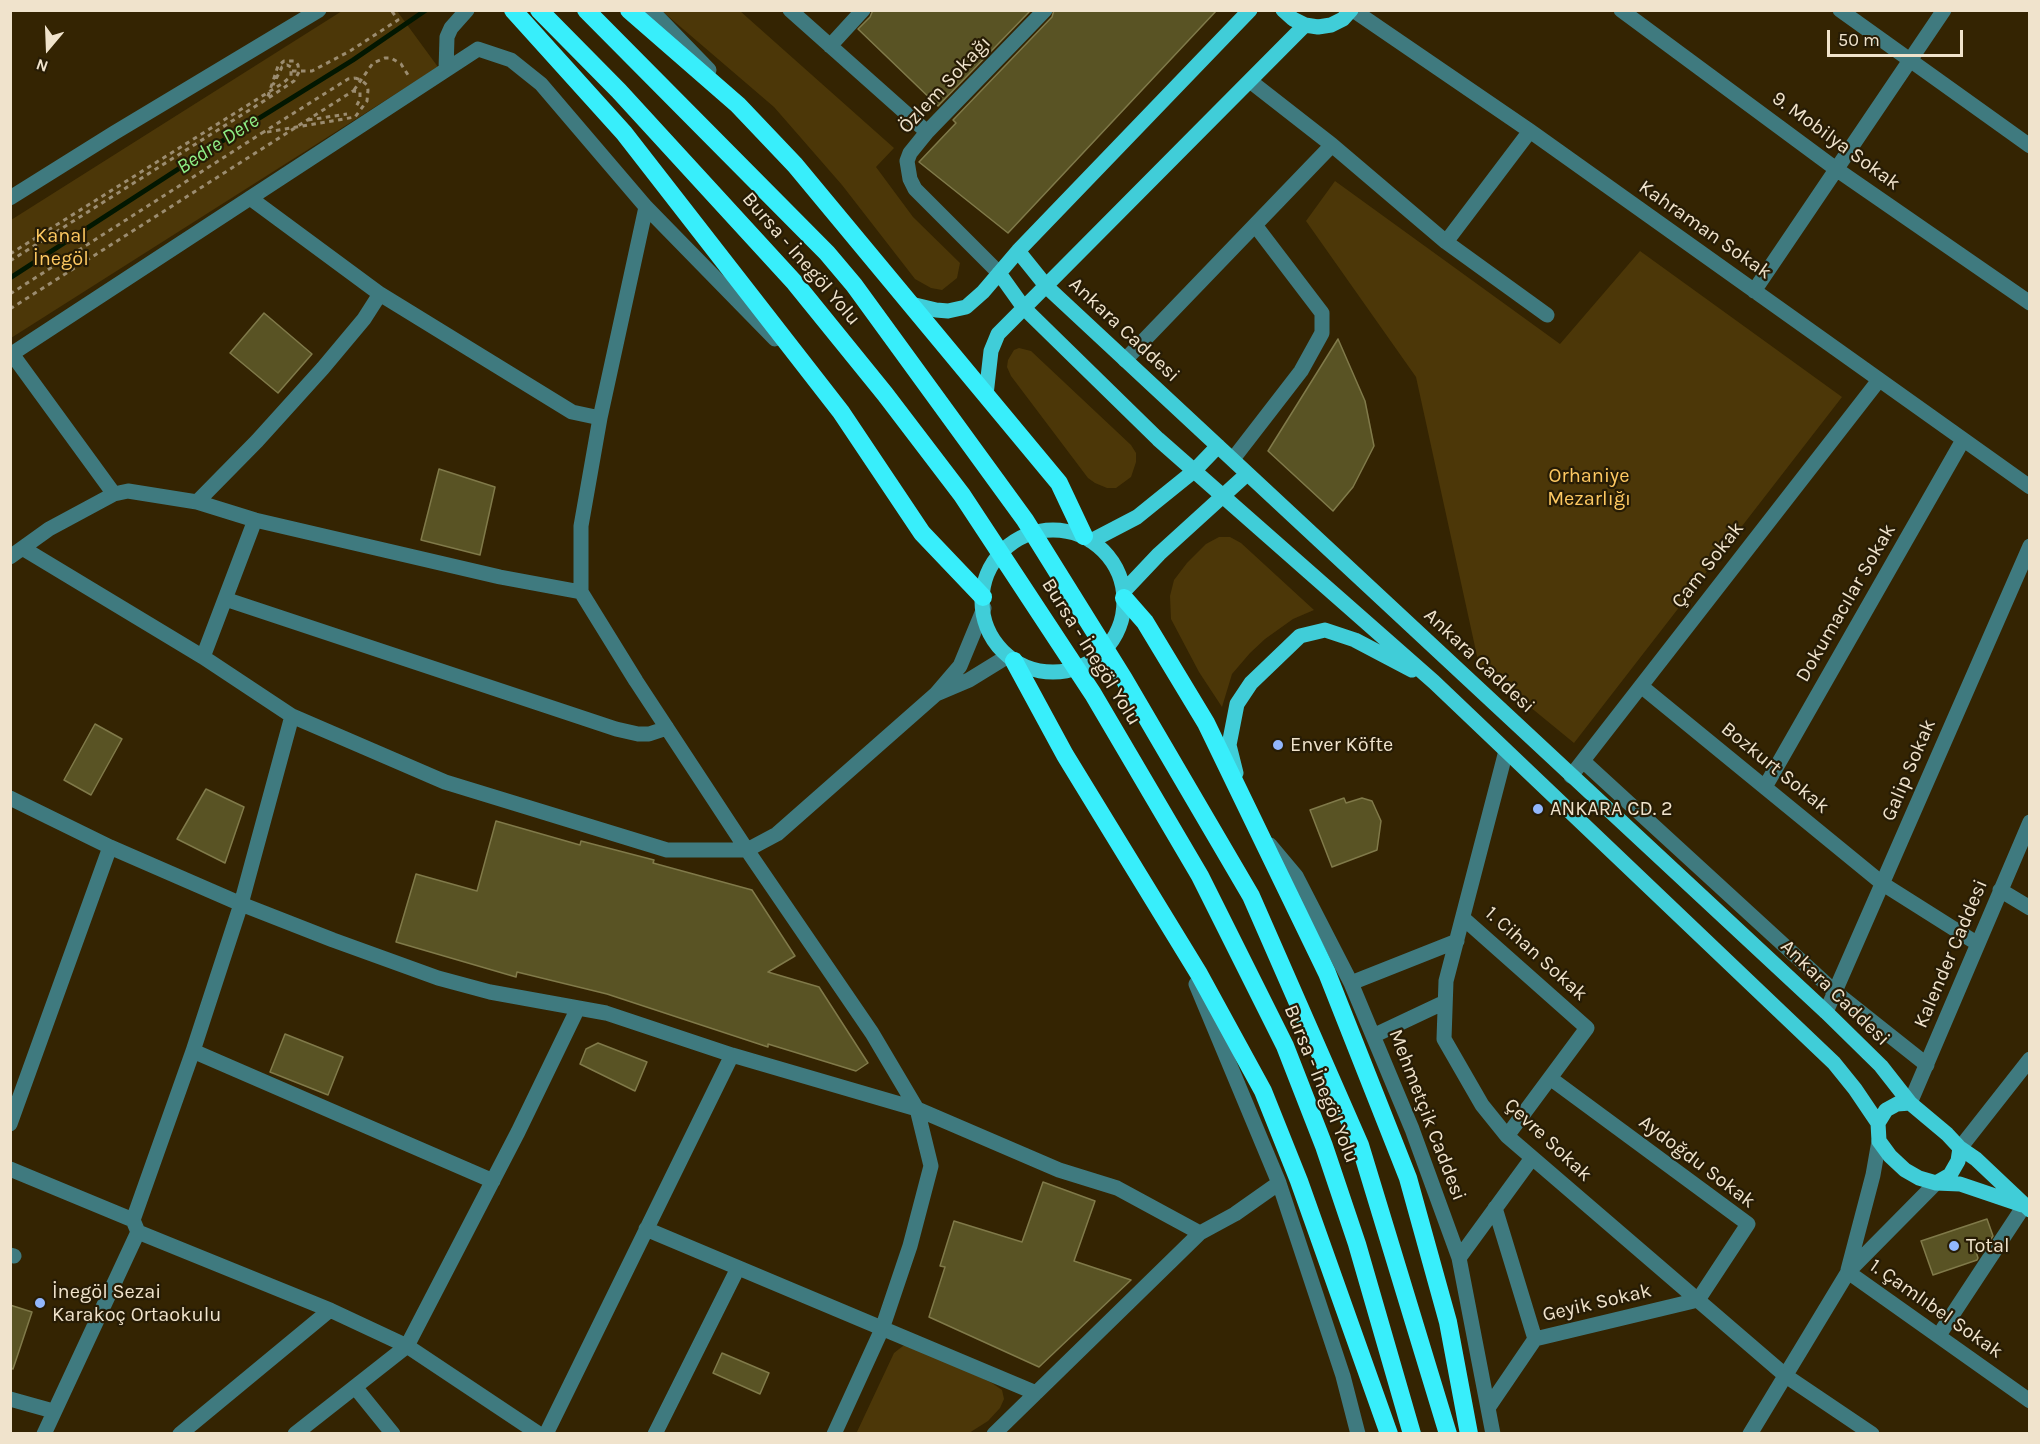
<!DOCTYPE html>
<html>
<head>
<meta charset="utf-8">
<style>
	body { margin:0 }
	#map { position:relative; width:2040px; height:1444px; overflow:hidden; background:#342402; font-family:Karla,sans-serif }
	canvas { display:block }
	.frame { position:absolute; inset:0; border:12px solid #f0e3cc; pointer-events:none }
	.north { position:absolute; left:18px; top:18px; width:60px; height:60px; -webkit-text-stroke:4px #271c05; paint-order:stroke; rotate:199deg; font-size:16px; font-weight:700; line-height:24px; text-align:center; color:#f0e3cc }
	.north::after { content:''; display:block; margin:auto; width:21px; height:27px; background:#f0e3cc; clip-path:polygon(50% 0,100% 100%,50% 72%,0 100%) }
	.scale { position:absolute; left:1827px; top:30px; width:136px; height:27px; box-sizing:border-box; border:3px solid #f0e3cc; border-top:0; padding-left:8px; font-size:18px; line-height:21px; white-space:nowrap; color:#f0e3cc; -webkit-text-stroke:4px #271c05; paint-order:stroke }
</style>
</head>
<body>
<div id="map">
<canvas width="2040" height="1444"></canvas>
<div class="frame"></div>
<div class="north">N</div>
<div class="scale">50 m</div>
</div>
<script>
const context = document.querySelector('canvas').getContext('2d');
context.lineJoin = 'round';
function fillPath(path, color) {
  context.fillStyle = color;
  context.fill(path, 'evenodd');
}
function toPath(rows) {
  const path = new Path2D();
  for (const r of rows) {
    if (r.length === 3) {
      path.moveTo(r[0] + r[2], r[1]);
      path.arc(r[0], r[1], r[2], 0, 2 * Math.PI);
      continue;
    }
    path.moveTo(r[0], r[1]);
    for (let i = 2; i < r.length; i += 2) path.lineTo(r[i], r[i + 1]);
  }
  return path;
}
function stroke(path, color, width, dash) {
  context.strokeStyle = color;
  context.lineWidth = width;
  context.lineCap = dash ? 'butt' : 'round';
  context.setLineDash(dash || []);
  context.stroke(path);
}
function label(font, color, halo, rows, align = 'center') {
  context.font = font + ' Karla,sans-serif';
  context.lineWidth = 4.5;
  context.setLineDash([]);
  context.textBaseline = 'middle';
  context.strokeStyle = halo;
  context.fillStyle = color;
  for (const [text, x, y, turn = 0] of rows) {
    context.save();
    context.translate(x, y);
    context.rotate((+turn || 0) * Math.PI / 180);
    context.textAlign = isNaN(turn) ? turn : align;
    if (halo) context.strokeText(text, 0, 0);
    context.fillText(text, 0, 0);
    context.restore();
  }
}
fillPath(toPath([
	[342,11,397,11,438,67,11,338,11,220],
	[662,11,740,11,894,148,876,167,913,217,960,263,957,278,942,290,931,288,915,279,842,185,774,107],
	[1335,181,1560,344,1640,251,1842,397,1574,743,1479,665,1416,377,1306,221],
	[1019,348,1031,351,1131,445,1136,453,1136,462,1131,477,1116,488,1107,488,1095,483,1088,478,1011,376,1007,367,1008,360,1014,350],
	[1219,537,1230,537,1241,543,1314,610,1293,619,1265,639,1250,653,1232,674,1222,707,1199,672,1171,619,1170,596,1174,580,1187,563,1206,544],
	[913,1344,992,1383,1002,1390,1004,1399,1000,1408,988,1421,969,1433,856,1434,894,1353,903,1346]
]), '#4c3708');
stroke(toPath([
	[10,278,203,153,353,60,426,10]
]), '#021701', 5);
const building = toPath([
	[873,10,1031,10,938,106,858,29,870,17,873,10],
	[1054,10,1217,10,1008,233,919,162,956,123,953,120,1052,17,1054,10],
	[264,313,312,354,278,393,230,353,264,313],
	[1338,339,1365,401,1374,446,1353,487,1333,511,1268,451,1338,339],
	[439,469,495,487,480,555,421,540,439,469],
	[95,724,122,739,91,795,64,780,95,724],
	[206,789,244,807,225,863,177,839,206,789],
	[1344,798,1346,803,1362,798,1372,801,1381,821,1377,850,1332,867,1310,810,1344,798],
	[496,821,580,845,581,841,654,860,653,863,752,890,795,956,768,972,819,987,868,1063,856,1071,768,1044,768,1047,607,994,517,972,516,977,396,942,416,874,477,891,496,821],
	[285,1034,343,1057,328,1095,270,1072,285,1034],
	[598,1043,647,1062,635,1091,580,1064,586,1049,598,1043],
	[1043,1182,1095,1201,1074,1261,1131,1280,1039,1367,929,1317,945,1267,940,1266,954,1221,1022,1242,1043,1182],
	[1987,1219,1993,1236,1991,1239,1974,1245,1978,1258,1977,1260,1933,1275,1921,1241,1987,1219],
	[10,1305,32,1312,13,1369,10,1368,10,1305],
	[722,1353,769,1373,760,1394,713,1373,722,1353]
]);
fillPath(building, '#595324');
stroke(building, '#807a4a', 1.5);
stroke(toPath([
	[292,71,312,71,350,51,398,20,391,10],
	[355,78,361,80,367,85,368,90,367,101,355,117,262,133,348,79,355,78],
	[354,90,373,63,385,58,391,58,401,64,408,75],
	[308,120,347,114],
	[10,254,283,83,291,76,291,67,287,65,282,67,273,85],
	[10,261,267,99,294,81,299,72,298,65,295,61,284,61,278,66,267,99],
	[10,294,262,133],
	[10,309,353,91,360,92,360,99,355,109]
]), '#9b8c70', 3, [4.5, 4.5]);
stroke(toPath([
	[651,10,709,70],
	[790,10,927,132],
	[1353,10,1530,131,2030,487],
	[1621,10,1836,169,2030,303],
	[1840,10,2030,146],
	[830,46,863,10],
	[446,70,447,37,451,28,467,10],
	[1250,81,1332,145,1446,242,1547,315],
	[10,198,114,133,319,10],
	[250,198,380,294,572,412,600,418],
	[646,207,600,418,581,526,581,592,636,681,747,850,872,1033,917,1109,931,1166,910,1246,882,1329,834,1434],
	[1446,242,1530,131],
	[999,273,915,189,910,179,907,161,910,153,927,132,1045,10],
	[1754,291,1944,10],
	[12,354,114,494],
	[10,355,478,49,511,60,541,84,646,207,775,339],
	[1125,360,1332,145],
	[1233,459,1301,371,1322,333,1322,313,1255,225],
	[197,502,257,441,323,368,364,319,380,294],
	[24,549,203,657,292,716,445,782,667,850,747,850,777,834,936,694],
	[10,557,49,529,114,494,128,491,197,502,255,520,500,577,581,592],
	[225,599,616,729,638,734,649,734,667,728],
	[984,608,960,666,936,694,969,680,1008,656],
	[203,657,255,520],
	[1641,686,1883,884,1978,944],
	[1506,751,1446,981,1444,1039,1482,1105,1507,1136,1786,1376,1872,1434],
	[1583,761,1835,992,1927,1065],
	[1571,776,1879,380],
	[1765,787,1963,440],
	[10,798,110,847,241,904,333,940,438,978,490,992,606,1013,732,1055,917,1109,1059,1170,1117,1188,1200,1233,1235,1214,1279,1183],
	[1270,845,1296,876,1351,983,1412,1129,1459,1258,1493,1434],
	[2000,890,2030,908],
	[1463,918,1587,1028,1507,1136],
	[1351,983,1457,941],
	[1196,984,1279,1183,1343,1376,1358,1434],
	[1826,1012,2030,546],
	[1375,1035,1445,1002],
	[193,1051,493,1181],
	[1910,1103,2030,822],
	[10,1124,110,847],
	[1960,1148,2030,1059],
	[10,1169,133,1220],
	[1495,1208,1535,1339,1698,1300,1748,1224,1550,1078],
	[646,1229,1036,1393],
	[138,1232,330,1310,407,1346,539,1434],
	[10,1255,14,1256],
	[1459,1258,1532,1158],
	[1848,1270,1873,1175,1879,1141],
	[1848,1272,2030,1401],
	[1939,1335,2024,1206],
	[355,1387,393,1434],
	[10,1399,53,1411],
	[1488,1408,1535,1339],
	[44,1434,138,1232,133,1220,193,1051,241,904,292,716],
	[180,1434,330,1310],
	[295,1434,407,1346,518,1132,578,1008],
	[546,1434,732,1055],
	[655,1434,738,1268],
	[994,1434,1200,1233],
	[1750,1434,1848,1272,1936,1183]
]), '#3f7a7f', 15);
stroke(toPath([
	[1283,10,1293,19,1305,25,1318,27,1331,25,1343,19,1351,10],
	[1018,251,1047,287,1826,1012,1881,1066,1910,1103],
	[999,273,1024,308,1158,439,1434,682,1834,1063,1855,1089,1878,1123],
	[911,304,936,310,948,311,966,307,983,292,1018,251,1250,10],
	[986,395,991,351,998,334,1305,25],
	[1053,601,71],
	[1091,541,1137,517,1194,471,1218,446],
	[1124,591,1159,554,1247,474],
	[1236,773,1229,745,1237,704,1251,683,1300,636,1325,630,1355,640,1412,670],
	[1910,1103,1947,1134,1960,1148,1958,1161,1950,1175,1936,1183,1919,1178,1905,1170,1890,1156,1879,1141,1878,1123,1886,1110,1897,1104,1910,1103],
	[1960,1148,1976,1159,2030,1210],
	[1936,1183,1960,1184,2022,1205]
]), '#40cdd8', 15);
stroke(toPath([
	[513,10,624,133,841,412,922,533,983,597],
	[539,10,619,91,795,283,885,394,962,495,1093,694,1200,876,1285,1046,1324,1146,1357,1244,1412,1434],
	[586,10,827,253,854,285,1025,520,1124,679,1251,896,1360,1145,1448,1434],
	[629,10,738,105,795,165,1059,483,1084,536],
	[1124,598,1145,622,1206,723,1327,973,1408,1178,1448,1322,1469,1434],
	[1014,661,1065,755,1199,974,1263,1091,1299,1181,1389,1434]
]), '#38eefb', 18);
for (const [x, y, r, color] of [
	[1278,745,6,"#92b7fd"],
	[1538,809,6,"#92b7fd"],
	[1954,1246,6,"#92b7fd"],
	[40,1303,6,"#92b7fd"]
]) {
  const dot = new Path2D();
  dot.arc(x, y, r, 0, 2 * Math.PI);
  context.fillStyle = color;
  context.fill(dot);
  stroke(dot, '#271c05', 2);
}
label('20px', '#f0e3cc', '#271c05', [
	["Özlem Sokağı",945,85,-47],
	["9. Mobilya Sokak",1836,141,36],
	["Kahraman Sokak",1705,230,35],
	["Bursa - İnegöl Yolu",801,259,49],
	["Ankara Caddesi",1124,330,43],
	["Çam Sokak",1708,565,-52],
	["Dokumacılar Sokak",1846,603,-60],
	["Bursa - İnegöl Yolu",1091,652,58],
	["Ankara Caddesi",1479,661,43],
	["Bozkurt Sokak",1775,768,39],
	["Galip Sokak",1909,770,-67],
	["1. Cihan Sokak",1536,954,42],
	["Kalender Caddesi",1951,954,-67],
	["Ankara Caddesi",1835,993,44],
	["Bursa - İnegöl Yolu",1321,1084,68],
	["Mehmetçik Caddesi",1427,1115,69],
	["Çevre Sokak",1548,1140,43],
	["Aydoğdu Sokak",1697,1162,37],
	["Geyik Sokak",1597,1303,-13],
	["1. Çamlıbel Sokak",1936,1309,35]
]);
label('20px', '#fec962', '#271c05', [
	["Kanal",61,236],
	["İnegöl",61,259],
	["Orhaniye",1589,476],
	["Mezarlığı",1589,499]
]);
label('20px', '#f0e3cc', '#271c05', [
	["Enver Köfte",1290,745],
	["ANKARA CD. 2",1550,809],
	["Total",1966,1246],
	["İnegöl Sezai",52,1292],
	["Karakoç Ortaokulu",52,1315]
], 'left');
label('italic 21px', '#8eee85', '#271c05', [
	["Bedre Dere",218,144,-33]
]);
</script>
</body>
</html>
